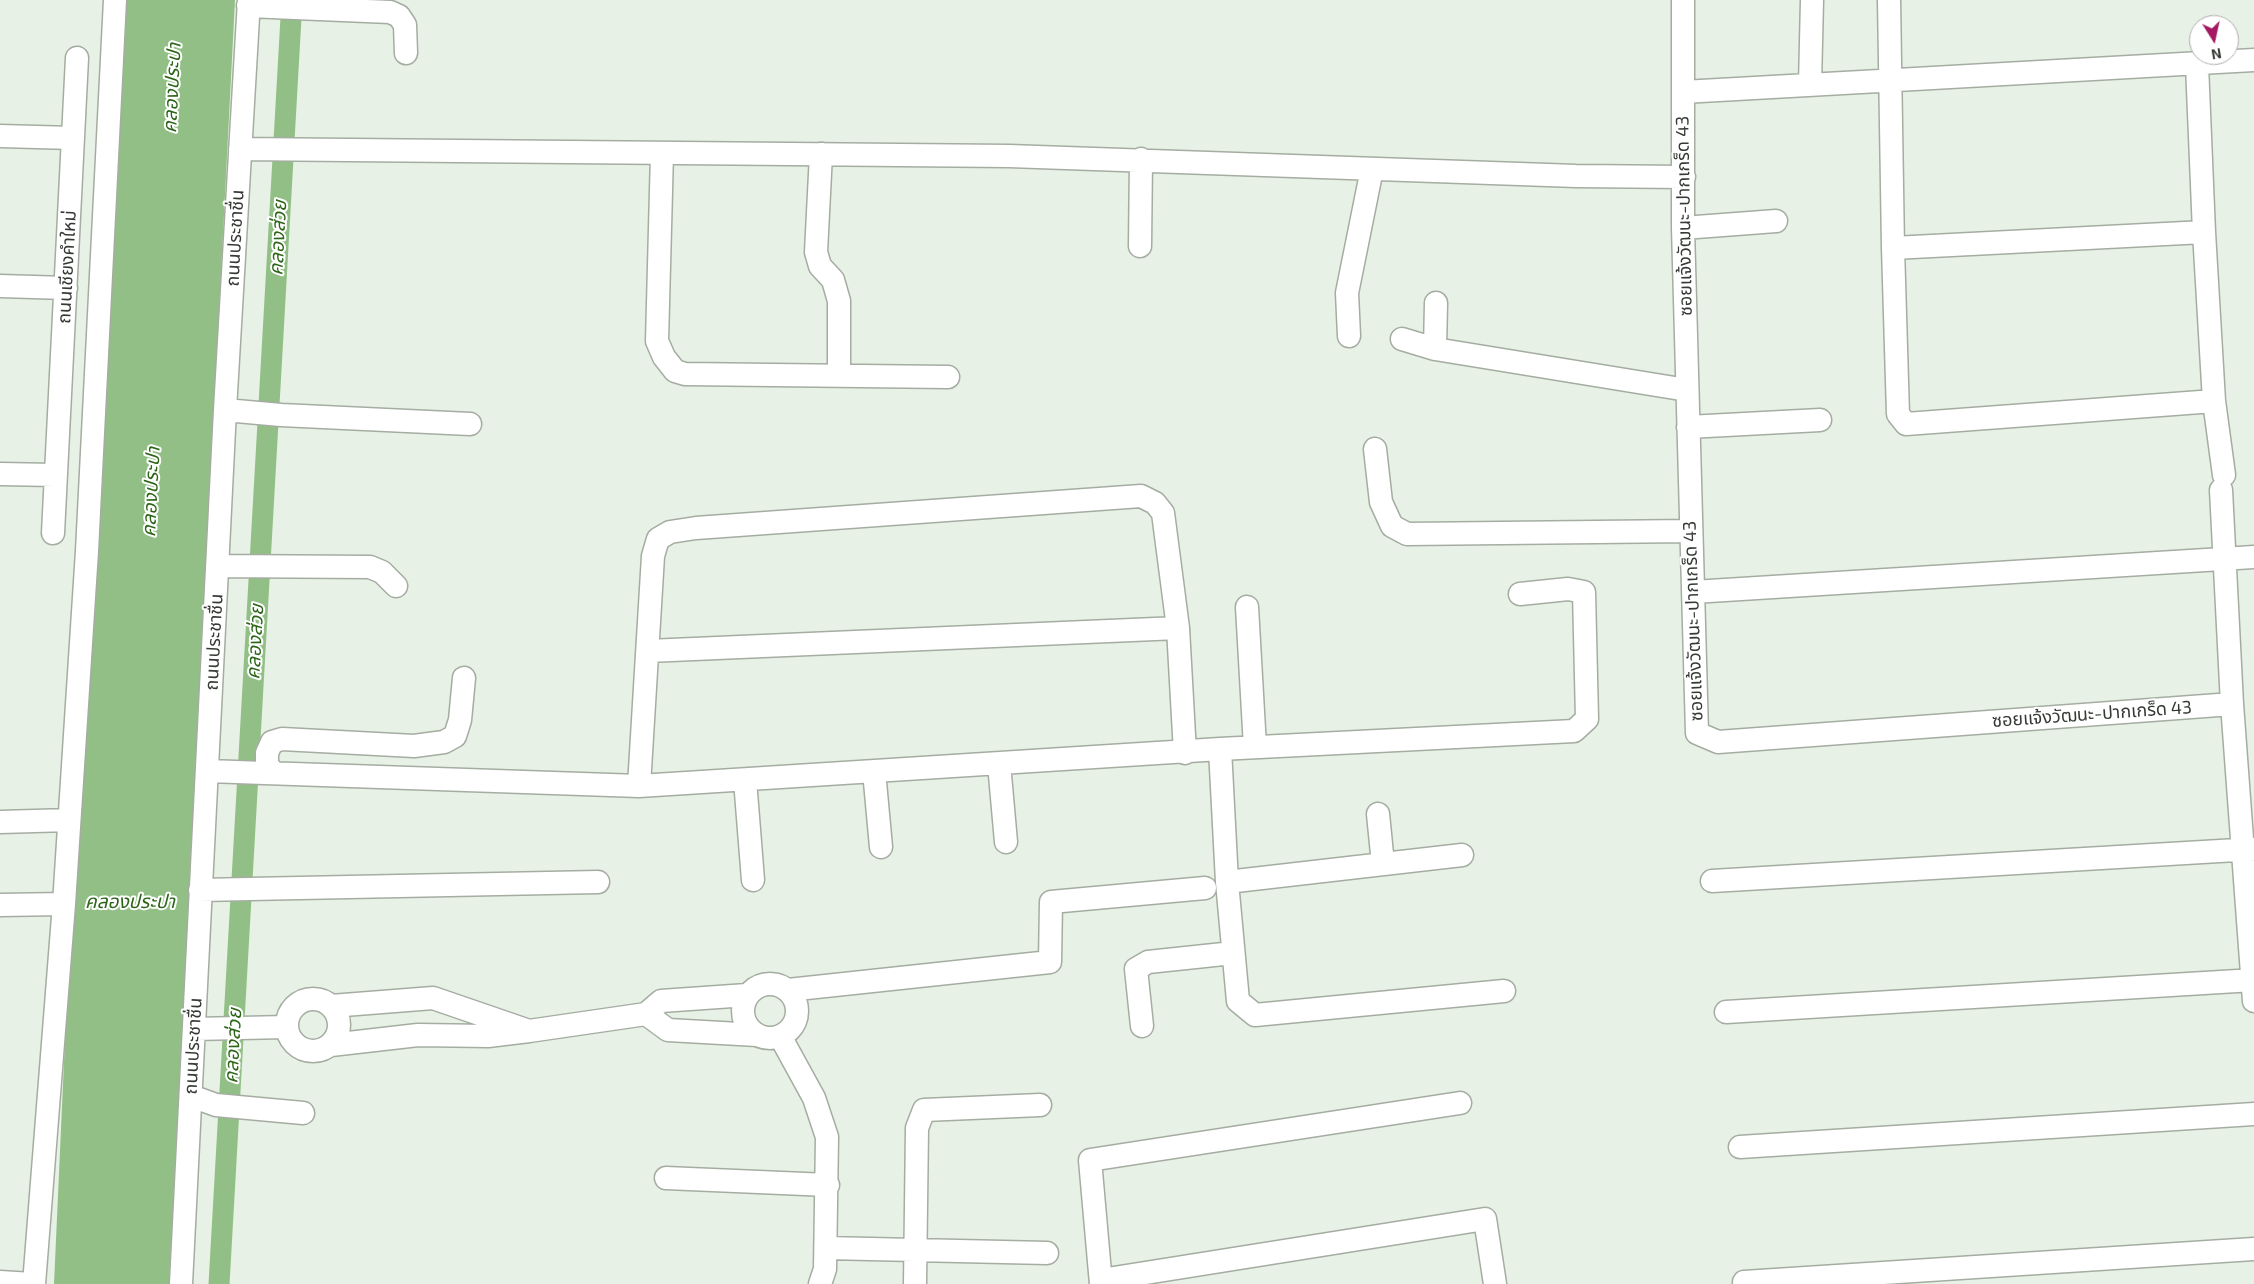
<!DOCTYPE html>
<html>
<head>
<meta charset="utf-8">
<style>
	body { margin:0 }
	#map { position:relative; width:2254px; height:1284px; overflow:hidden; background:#e7f1e5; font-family:"Exo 2",sans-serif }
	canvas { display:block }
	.north { position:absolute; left:2189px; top:15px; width:50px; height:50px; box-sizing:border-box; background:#fff; border:1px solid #afb0ae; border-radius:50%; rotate:170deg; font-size:14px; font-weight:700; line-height:20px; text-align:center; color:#363a35 }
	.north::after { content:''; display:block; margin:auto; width:18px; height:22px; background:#a41961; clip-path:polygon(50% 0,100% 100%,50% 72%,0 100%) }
</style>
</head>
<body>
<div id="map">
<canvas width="2254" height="1284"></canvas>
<div class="north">N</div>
</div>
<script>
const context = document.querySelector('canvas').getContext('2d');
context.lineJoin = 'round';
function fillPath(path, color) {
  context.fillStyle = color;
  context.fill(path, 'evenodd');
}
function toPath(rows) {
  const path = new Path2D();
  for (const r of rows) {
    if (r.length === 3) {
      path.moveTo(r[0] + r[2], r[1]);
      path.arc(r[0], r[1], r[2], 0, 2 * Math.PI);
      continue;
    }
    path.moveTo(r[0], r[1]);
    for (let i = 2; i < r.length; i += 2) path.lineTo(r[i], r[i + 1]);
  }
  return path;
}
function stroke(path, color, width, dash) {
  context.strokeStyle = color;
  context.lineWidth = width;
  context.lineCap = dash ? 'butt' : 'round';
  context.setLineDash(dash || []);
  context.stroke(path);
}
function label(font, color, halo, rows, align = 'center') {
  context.font = font + ' "Exo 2","Noto Sans Thai",sans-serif';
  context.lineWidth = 4;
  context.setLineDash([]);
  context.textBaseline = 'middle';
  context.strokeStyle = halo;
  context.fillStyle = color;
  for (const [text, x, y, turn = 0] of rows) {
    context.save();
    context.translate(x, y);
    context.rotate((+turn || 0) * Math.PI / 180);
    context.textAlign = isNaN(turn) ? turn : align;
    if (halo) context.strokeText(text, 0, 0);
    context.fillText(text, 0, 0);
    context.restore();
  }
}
fillPath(toPath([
	[125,0,235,0,169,1284,54,1284,71,907]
]), '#92bf85');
stroke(toPath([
	[219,1284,292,0]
]), '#92bf85', 21);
const minor = toPath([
	[1683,0,1683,228,1697,733,1718,742,2232,704],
	[1889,0,1893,248,1898,414,1906,424,2214,401],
	[248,6,390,12,399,16,405,25,406,53],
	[2197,65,2204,232,2214,401,2224,475],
	[1810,84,1812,0],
	[1683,92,2254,60],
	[0,136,73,138],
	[240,149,1009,156,1576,176,1684,177],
	[662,153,657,341,664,357,675,371,685,374,948,377],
	[821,154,816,252,820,266,833,280,839,301,839,375],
	[1683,228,1776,221],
	[1140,246,1141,159],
	[1893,248,2204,232],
	[0,286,66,288],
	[1349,336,1347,293,1372,169],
	[1402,339,1435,349,1687,390],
	[1435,349,1436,303],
	[225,410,281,415,470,424],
	[1688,427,1820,420],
	[1375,449,1381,502,1392,526,1407,534,1690,531],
	[0,474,55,475],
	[2221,490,2232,704,2254,1001],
	[53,533,77,58],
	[217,566,370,567,382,572,396,586],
	[1693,592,2254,557],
	[1247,607,1255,747],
	[648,651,1178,628],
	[1220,749,1227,882,1238,1001,1255,1015,1504,991],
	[999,764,1006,842],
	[207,771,639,786,1220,749,1574,731,1587,719,1584,592,1568,589,1520,594],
	[874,771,881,847],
	[273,772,267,765,267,753,272,742,282,739,414,746,444,742,455,736,460,720,464,678],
	[745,780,753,880],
	[639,786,653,556,658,539,670,532,696,528,1141,496,1155,503,1163,513,1178,628,1185,753],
	[1378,814,1383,864],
	[0,822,69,820],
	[1712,881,2254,849],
	[1227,882,1462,855],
	[200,890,598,882],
	[0,905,64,904],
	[770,1011,27],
	[788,990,1050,962,1051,902,1205,888],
	[313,1025,26],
	[1726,1012,2254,980],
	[646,1014,668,1030,757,1035],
	[1142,1026,1136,969,1148,962,1233,953],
	[194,1029,287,1027],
	[529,1031,646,1014,661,1001,747,995],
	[780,1036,814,1098,827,1137,825,1269,820,1284],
	[331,1045,418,1035,488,1036,529,1031,433,998,331,1006],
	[191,1096,216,1105,303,1113],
	[1740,1147,2254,1114],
	[666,1178,828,1185],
	[826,1248,1047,1253],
	[1101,1280,1485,1219,1495,1284],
	[0,1282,32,1284],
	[1744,1282,2254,1249],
	[34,1284,64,904,87,551,115,0],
	[181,1284,225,410,249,0],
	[915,1284,917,1128,924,1110,1040,1105],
	[1101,1284,1090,1160,1460,1103]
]);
stroke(minor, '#a5ada2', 25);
stroke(minor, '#fff', 22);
label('18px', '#363a35', '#fff', [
	["ซอยแจ้งวัฒนะ-ปากเกร็ด 43",1684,216,-91],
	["ถนนประชาชื่น",235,238,-87],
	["ถนนเชียงคำใหม่",67,267,-87],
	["ซอยแจ้งวัฒนะ-ปากเกร็ด 43",1693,621,-92],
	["ถนนประชาชื่น",214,642,-87],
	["ซอยแจ้งวัฒนะ-ปากเกร็ด 43",2092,714,-4],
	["ถนนประชาชื่น",193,1046,-87]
]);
label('italic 19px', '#2d6518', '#fff', [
	["คลองประปา",172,88,-87],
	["คลองส่วย",278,238,-87],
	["คลองประปา",151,492,-87],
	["คลองส่วย",255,642,-87],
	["คลองประปา",130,902],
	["คลองส่วย",233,1046,-87]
]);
</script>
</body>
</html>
